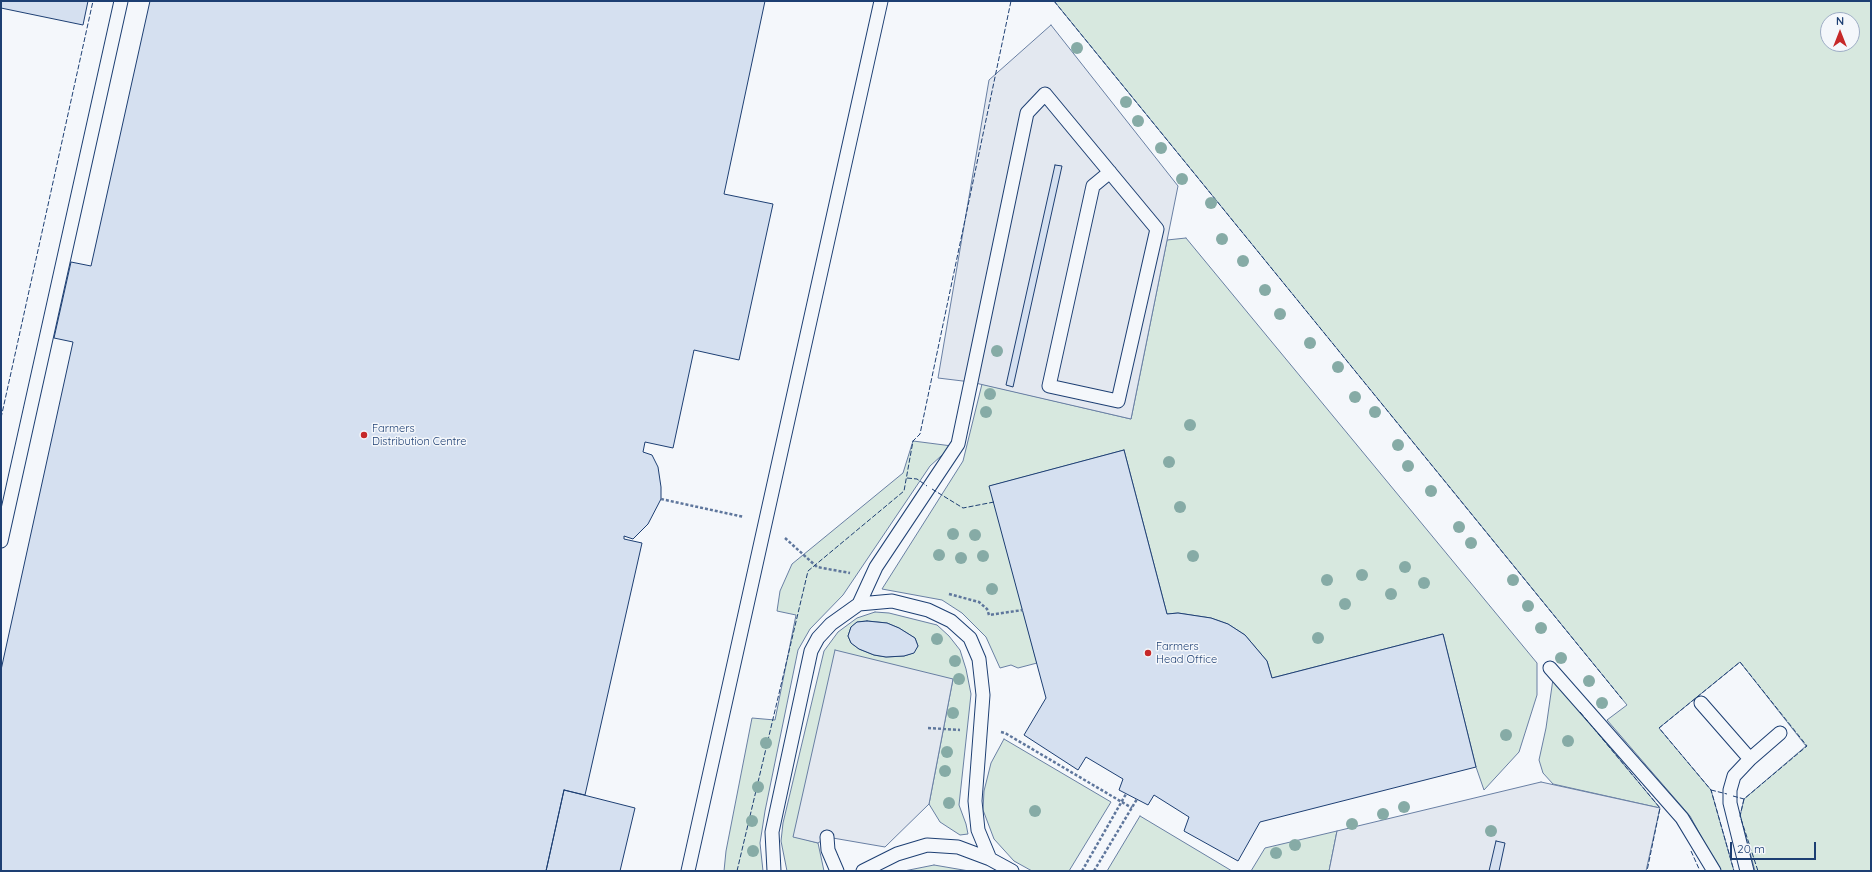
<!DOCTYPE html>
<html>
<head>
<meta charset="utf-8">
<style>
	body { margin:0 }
	#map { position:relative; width:1872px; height:872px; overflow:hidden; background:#f4f7fb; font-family:Quicksand,sans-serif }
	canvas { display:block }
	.frame { position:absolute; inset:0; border:2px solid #1d3f73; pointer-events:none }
	.north { position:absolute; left:1820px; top:12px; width:40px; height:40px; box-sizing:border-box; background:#f4f7fb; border:1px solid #9eadc5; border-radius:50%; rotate:0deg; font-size:11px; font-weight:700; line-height:16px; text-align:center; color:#1d3f73 }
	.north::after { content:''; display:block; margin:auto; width:14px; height:18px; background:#c62828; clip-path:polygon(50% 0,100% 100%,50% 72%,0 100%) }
	.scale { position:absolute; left:1730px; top:842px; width:86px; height:18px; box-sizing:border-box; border:2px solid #1d3f73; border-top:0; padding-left:5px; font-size:12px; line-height:14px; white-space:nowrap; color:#1d3f73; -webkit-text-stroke:3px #f4f7fb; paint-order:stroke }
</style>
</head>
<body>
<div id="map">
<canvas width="1872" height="872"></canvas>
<div class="frame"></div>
<div class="north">N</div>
<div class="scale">20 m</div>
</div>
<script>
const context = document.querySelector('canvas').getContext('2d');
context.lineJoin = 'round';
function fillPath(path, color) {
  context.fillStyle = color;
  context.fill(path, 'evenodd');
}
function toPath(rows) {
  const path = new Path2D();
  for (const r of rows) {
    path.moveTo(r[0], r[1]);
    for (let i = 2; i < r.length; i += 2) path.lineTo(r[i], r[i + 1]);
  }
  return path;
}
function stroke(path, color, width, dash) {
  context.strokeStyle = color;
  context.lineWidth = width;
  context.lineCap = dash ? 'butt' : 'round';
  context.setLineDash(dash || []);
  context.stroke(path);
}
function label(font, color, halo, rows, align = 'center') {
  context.font = font + ' Quicksand,sans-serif';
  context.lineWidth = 3;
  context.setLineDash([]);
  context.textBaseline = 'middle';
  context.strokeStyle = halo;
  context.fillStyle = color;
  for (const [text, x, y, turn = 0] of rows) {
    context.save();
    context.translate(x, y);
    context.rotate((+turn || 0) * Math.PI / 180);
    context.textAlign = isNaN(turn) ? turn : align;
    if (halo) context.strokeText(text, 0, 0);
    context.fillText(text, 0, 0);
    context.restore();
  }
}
const green = toPath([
	[1054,1,1871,1,1871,871,1755,871,1740,816,1744,799,1806,746,1740,662,1659,728,1711,790,1734,871,1720,871,1690,816,1607,720,1627,705,1054,1],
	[1828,20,1852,20,1852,44,1828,44,1828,20],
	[1186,238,1537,663,1537,695,1519,752,1484,790,1476,767,1443,634,1272,678,1267,661,1245,635,1228,624,1211,618,1178,613,1167,614,1124,450,990,486,1037,663,1018,668,1011,665,1000,668,986,637,962,613,942,600,882,589,963,461,982,384,1131,419,1167,240,1186,238],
	[913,441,952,446,930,466,843,595,810,629,798,650,765,811,760,843,763,871,724,871,726,851,752,718,775,720,796,615,777,611,780,591,792,564,903,473,913,441],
	[875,612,889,613,937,625,949,636,960,650,966,669,971,694,959,805,966,824,968,834,960,835,940,822,929,804,953,679,793,836,818,843,824,871,787,871,781,841,783,823,824,651,838,632,857,618,875,612],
	[867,621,887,623,899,628,915,638,918,646,913,653,904,656,886,657,874,655,859,649,851,643,848,636,851,627,857,622,867,621],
	[1553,679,1660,808,1553,784,1543,773,1539,760,1546,728,1553,679],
	[1004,739,1111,802,1069,871,1032,871,1014,861,994,839,983,810,984,791,991,763,1004,739],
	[1140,816,1232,871,1107,871,1140,816],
	[1337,831,1329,871,1251,871,1265,848,1337,831],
	[934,865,969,871,904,871,934,865]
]);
fillPath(green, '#d7e8df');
stroke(green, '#687fa3', 1);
const parking = toPath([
	[1051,25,1178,186,1131,419,971,382,938,378,989,80,1051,25],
	[835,650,953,679,929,804,885,847,827,837,818,843,793,837,835,650],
	[1541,782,1660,808,1646,871,1329,871,1337,831,1541,782]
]);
fillPath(parking, '#e3e8f0');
stroke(parking, '#687fa3', 1);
const building = toPath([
	[1,1,88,1,83,25,1,8,1,1],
	[150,1,765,1,724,194,773,204,739,360,694,350,673,448,645,442,643,452,652,455,658,467,661,487,661,499,648,524,633,539,624,536,624,539,642,543,585,795,564,790,546,871,1,871,1,670,73,342,54,338,71,262,91,266,150,1],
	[1055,165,1062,166,1013,387,1006,385,1055,165],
	[1124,450,1167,614,1178,613,1211,618,1228,624,1245,635,1267,661,1272,678,1443,634,1476,767,1260,822,1238,861,1184,831,1189,817,1154,795,1148,805,1119,790,1123,779,1086,757,1078,770,1024,735,1046,698,989,486,1124,450],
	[867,621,887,623,899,628,915,638,918,646,914,653,904,656,886,657,874,655,859,649,851,643,848,636,851,627,857,622,867,621],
	[564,790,635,808,620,871,546,871,564,790],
	[1496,841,1505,843,1499,871,1489,871,1496,841]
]);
fillPath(building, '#d5e0f0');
stroke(building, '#1d3f73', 1);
const service = toPath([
	[1,541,121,1],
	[859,604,892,601,928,610,951,621,970,638,979,659,983,695,975,801,978,830,990,859],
	[1550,668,1682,818,1714,871],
	[1701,703,1750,759],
	[827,837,828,850,837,871],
	[688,871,881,1],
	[774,871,772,832,811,651,818,638,831,624,859,604,876,567,958,444,1027,113,1045,94,1157,229,1118,401,1049,386,1093,186,1110,172],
	[863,871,897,854,927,845,958,847,990,859,1012,871],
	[1747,871,1730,803,1730,790,1734,776,1750,759,1780,733]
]);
stroke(service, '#1d3f73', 15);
stroke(toPath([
	[661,499,744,517],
	[785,538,817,567,850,573],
	[949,594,979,602,987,609,989,615,1023,610],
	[928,728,960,730],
	[1001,732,1005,733,1132,808],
	[1082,871,1126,794],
	[1094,871,1137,799]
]), '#5e769c', 2.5, [3, 2]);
stroke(service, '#f4f7fb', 13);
stroke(toPath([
	[1054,1,1622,699],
	[1,418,93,1],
	[907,478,917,479,927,486],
	[932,489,963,508,994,502],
	[1580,712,1660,808,1647,871],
	[1711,790,1727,794],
	[1733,796,1744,799,1807,746,1740,662,1659,728,1711,790,1734,871],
	[1744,799,1740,816,1758,871],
	[1691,851,1700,871],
	[737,871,808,571,904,491,913,441,920,434,1011,1]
]), '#1d3f73', 1, [5, 2]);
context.fillStyle = '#86aba6';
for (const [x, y] of [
	[1077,48],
	[1126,102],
	[1138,121],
	[1161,148],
	[1182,179],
	[1211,203],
	[1222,239],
	[1243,261],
	[1265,290],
	[1280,314],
	[1310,343],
	[997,351],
	[1338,367],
	[990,394],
	[1355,397],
	[986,412],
	[1375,412],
	[1190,425],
	[1398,445],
	[1169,462],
	[1408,466],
	[1431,491],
	[1180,507],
	[1459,527],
	[953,534],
	[975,535],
	[1471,543],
	[939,555],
	[983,556],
	[1193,556],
	[961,558],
	[1405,567],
	[1362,575],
	[1327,580],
	[1513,580],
	[1424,583],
	[992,589],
	[1391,594],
	[1345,604],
	[1528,606],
	[1541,628],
	[1318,638],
	[937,639],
	[1561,658],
	[955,661],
	[959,679],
	[1589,681],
	[1602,703],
	[953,713],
	[1506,735],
	[1568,741],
	[766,743],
	[947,752],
	[945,771],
	[758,787],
	[949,803],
	[1404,807],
	[1035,811],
	[1383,814],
	[752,821],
	[1352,824],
	[1491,831],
	[1295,845],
	[753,851],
	[1276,853]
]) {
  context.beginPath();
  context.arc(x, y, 6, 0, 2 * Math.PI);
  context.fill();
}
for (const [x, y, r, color] of [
	[364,435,4,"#c62828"],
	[1148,653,4,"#c62828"]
]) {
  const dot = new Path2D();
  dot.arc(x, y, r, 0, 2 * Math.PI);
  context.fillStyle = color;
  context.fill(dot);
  stroke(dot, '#f4f7fb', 1.5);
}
label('11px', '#1d3f73', '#f4f7fb', [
	["Farmers",372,429],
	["Distribution Centre",372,442],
	["Farmers",1156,647],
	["Head Office",1156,660]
], 'left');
</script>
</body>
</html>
